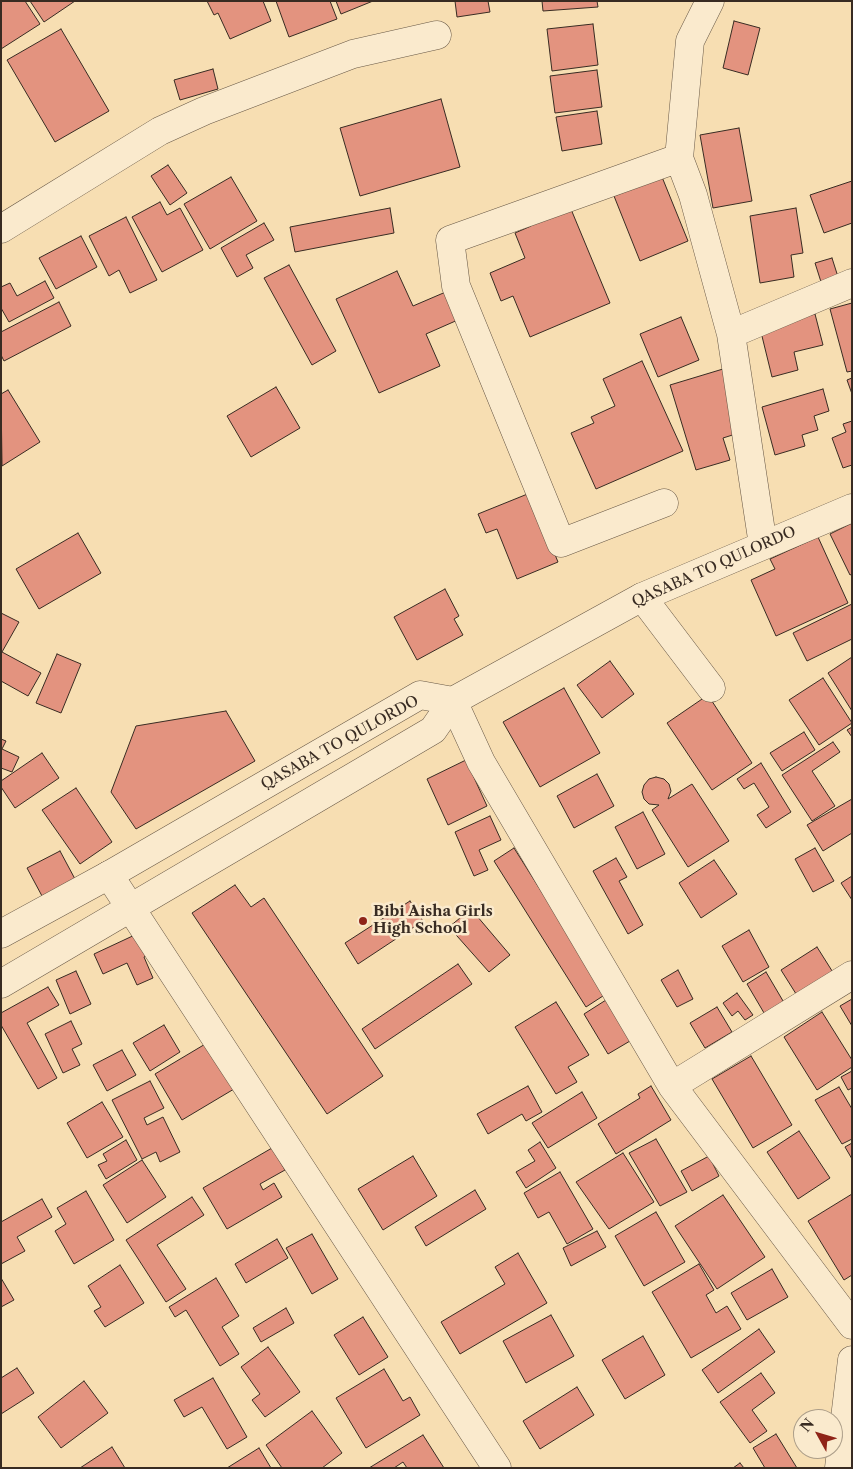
<!DOCTYPE html>
<html>
<head>
<meta charset="utf-8">
<style>
	body { margin:0 }
	#map { position:relative; width:853px; height:1469px; overflow:hidden; background:#f7deb2; font-family:"Libre Caslon Text",serif }
	canvas { display:block }
	.frame { position:absolute; inset:0; border:2px solid #382b22; pointer-events:none }
	.north { position:absolute; left:793px; top:1409px; width:50px; height:50px; box-sizing:border-box; background:#faeacd; border:1px solid #ac9e89; border-radius:50%; rotate:309deg; font-size:14px; font-weight:700; line-height:20px; text-align:center; color:#382b22 }
	.north::after { content:''; display:block; margin:auto; width:18px; height:22px; background:#8f2418; clip-path:polygon(50% 0,100% 100%,50% 72%,0 100%) }
</style>
</head>
<body>
<div id="map">
<canvas width="853" height="1469"></canvas>
<div class="frame"></div>
<div class="north">N</div>
</div>
<script>
const context = document.querySelector('canvas').getContext('2d');
context.lineJoin = 'round';
function fillPath(path, color) {
  context.fillStyle = color;
  context.fill(path, 'evenodd');
}
function toPath(rows) {
  const path = new Path2D();
  for (const r of rows) {
    path.moveTo(r[0], r[1]);
    for (let i = 2; i < r.length; i += 2) path.lineTo(r[i], r[i + 1]);
  }
  return path;
}
function stroke(path, color, width, dash) {
  context.strokeStyle = color;
  context.lineWidth = width;
  context.lineCap = dash ? 'butt' : 'round';
  context.setLineDash(dash || []);
  context.stroke(path);
}
function label(font, color, halo, rows, align = 'center') {
  context.font = font + ' "Libre Caslon Text",serif';
  context.lineWidth = 5;
  context.setLineDash([]);
  context.textBaseline = 'middle';
  context.strokeStyle = halo;
  context.fillStyle = color;
  for (const [text, x, y, turn = 0] of rows) {
    context.save();
    context.translate(x, y);
    context.rotate((+turn || 0) * Math.PI / 180);
    context.textAlign = isNaN(turn) ? turn : align;
    if (halo) context.strokeText(text, 0, 0);
    context.fillText(text, 0, 0);
    context.restore();
  }
}
const building = toPath([
	[1,1,25,1,40,24,1,49,1,1],
	[30,1,75,1,44,22,30,1],
	[207,1,263,1,271,21,230,39,218,13,214,15,207,1],
	[276,1,330,1,337,19,289,37,276,1],
	[336,1,373,1,341,14,336,1],
	[455,1,488,1,490,12,457,17,455,1],
	[542,1,597,1,598,7,543,11,542,1],
	[734,21,760,28,748,75,723,68,734,21],
	[593,24,598,65,552,71,547,29,593,24],
	[61,29,109,111,55,142,7,60,61,29],
	[213,69,218,89,180,100,174,80,213,69],
	[597,70,602,107,555,113,550,76,597,70],
	[441,99,460,167,360,196,340,128,441,99],
	[597,111,602,144,562,151,556,117,597,111],
	[739,128,752,201,713,208,700,135,739,128],
	[168,165,187,193,170,205,151,176,168,165],
	[231,177,257,221,210,249,184,204,231,177],
	[662,177,688,241,640,261,614,196,662,177],
	[852,181,852,223,824,233,810,195,852,181],
	[160,202,167,215,180,208,203,250,162,272,132,217,160,202],
	[568,202,610,303,530,337,513,296,501,301,490,273,525,258,515,233,531,226,528,219,568,202],
	[390,208,394,233,295,252,290,227,390,208],
	[796,208,803,253,791,255,794,277,760,283,750,216,796,208],
	[126,217,157,280,130,293,119,270,109,276,89,236,126,217],
	[264,223,274,240,246,255,253,268,237,277,221,248,264,223],
	[81,236,97,267,56,289,39,258,81,236],
	[832,258,839,280,822,285,815,263,832,258],
	[289,265,336,351,312,365,264,278,289,265],
	[397,271,413,306,448,291,460,319,426,334,440,366,379,393,336,299,397,271],
	[45,281,54,298,9,322,1,308,1,287,10,283,17,296,45,281],
	[59,302,71,326,4,361,1,355,1,332,59,302],
	[852,303,852,371,847,372,830,309,852,303],
	[815,314,823,345,794,352,798,370,772,377,760,328,815,314],
	[681,317,699,360,658,377,640,334,681,317],
	[642,361,683,451,596,489,571,433,594,423,591,417,615,406,603,379,642,361],
	[723,369,742,432,723,438,730,460,696,470,670,385,723,369],
	[852,378,852,394,847,380,852,378],
	[276,387,300,428,251,457,227,416,276,387],
	[823,389,829,411,814,416,818,430,802,435,805,446,775,455,762,407,823,389],
	[8,390,40,442,2,466,1,394,8,390],
	[852,421,852,465,843,468,832,438,846,432,843,424,852,421],
	[530,493,558,562,517,579,497,529,486,533,478,514,530,493],
	[852,523,852,574,850,575,830,534,852,523],
	[78,533,101,573,39,609,16,569,78,533],
	[818,537,848,603,776,636,751,580,775,569,770,559,818,537],
	[445,589,459,616,454,619,463,635,417,660,394,617,445,589],
	[852,604,852,639,807,661,793,633,852,604],
	[1,613,19,622,2,652,41,673,28,696,1,681,1,613],
	[57,654,81,664,61,713,36,703,57,654],
	[852,657,852,711,828,673,852,657],
	[610,661,634,694,602,718,577,685,610,661],
	[823,678,852,723,819,745,789,700,823,678],
	[564,688,600,753,540,787,503,722,564,688],
	[708,695,752,763,712,790,667,723,708,695],
	[226,711,255,761,136,829,111,792,136,726,226,711],
	[852,727,852,737,847,730,852,727],
	[804,732,815,750,782,771,770,753,804,732],
	[1,739,6,741,2,749,19,757,12,772,1,768,1,739],
	[833,742,840,752,812,771,835,806,812,821,782,775,833,742],
	[42,753,59,778,15,808,1,787,1,781,42,753],
	[466,760,487,806,448,825,427,779,466,760],
	[761,763,791,812,766,828,757,815,769,807,754,783,744,789,737,779,761,763],
	[597,774,614,806,574,828,557,796,597,774],
	[656,777,664,779,669,784,671,791,668,799,692,784,729,841,688,867,652,810,659,805,649,804,644,799,642,792,644,785,649,779,656,777],
	[76,788,112,842,80,864,42,810,76,788],
	[852,799,852,833,823,851,807,825,852,799],
	[643,812,665,854,637,869,615,827,643,812],
	[490,816,501,840,479,850,488,870,474,876,455,832,490,816],
	[514,848,606,994,586,1007,494,861,514,848],
	[815,848,834,881,813,892,795,859,815,848],
	[60,851,75,879,42,896,27,868,60,851],
	[616,858,627,877,619,881,643,925,628,934,593,871,616,858],
	[714,860,737,894,701,918,679,883,714,860],
	[852,876,852,900,841,883,852,876],
	[235,885,251,907,264,898,383,1076,327,1114,192,913,235,885],
	[410,901,423,921,358,964,345,943,410,901],
	[471,909,510,955,489,972,449,927,471,909],
	[749,930,769,967,743,982,722,946,749,930],
	[139,933,149,954,144,957,153,978,137,985,127,963,103,974,94,954,139,933],
	[817,947,834,974,798,997,781,970,817,947],
	[458,964,472,984,375,1049,362,1029,458,964],
	[678,970,693,999,677,1007,661,980,678,970],
	[76,971,91,1004,70,1014,56,980,76,971],
	[766,972,786,1006,767,1018,747,984,766,972],
	[48,987,59,1005,27,1023,57,1078,38,1089,1,1025,1,1013,48,987],
	[737,993,753,1015,745,1020,738,1011,732,1016,723,1003,737,993],
	[852,999,852,1026,840,1006,852,999],
	[606,1000,630,1041,608,1054,584,1014,606,1000],
	[556,1002,589,1055,568,1067,577,1082,556,1094,515,1027,556,1002],
	[717,1007,732,1032,705,1048,690,1023,717,1007],
	[822,1012,852,1060,852,1067,817,1090,784,1037,822,1012],
	[71,1021,82,1044,72,1049,80,1065,63,1073,45,1034,71,1021],
	[164,1025,180,1052,150,1071,133,1043,164,1025],
	[207,1043,234,1089,182,1120,155,1074,207,1043],
	[122,1050,136,1075,107,1091,93,1065,122,1050],
	[751,1056,792,1125,753,1148,712,1079,751,1056],
	[852,1071,852,1088,848,1090,841,1077,852,1071],
	[150,1081,164,1108,144,1118,147,1125,163,1117,180,1152,160,1162,156,1152,142,1159,112,1100,150,1081],
	[528,1086,542,1112,526,1121,522,1114,488,1134,477,1114,528,1086],
	[651,1086,671,1120,616,1154,598,1124,640,1098,638,1094,651,1086],
	[839,1087,852,1109,852,1139,842,1144,815,1100,839,1087],
	[582,1092,597,1118,548,1148,532,1123,582,1092],
	[102,1102,123,1137,87,1158,67,1123,102,1102],
	[799,1131,830,1178,798,1199,767,1152,799,1131],
	[656,1139,687,1192,660,1206,629,1153,656,1139],
	[126,1140,137,1160,106,1179,98,1165,107,1161,103,1154,126,1140],
	[540,1142,556,1168,526,1188,516,1172,535,1161,528,1150,540,1142],
	[852,1143,852,1159,845,1147,852,1143],
	[272,1148,285,1170,260,1184,263,1190,274,1183,282,1197,227,1229,203,1188,272,1148],
	[623,1153,654,1202,609,1229,576,1182,623,1153],
	[413,1156,437,1196,383,1230,358,1189,413,1156],
	[709,1156,719,1176,692,1191,681,1171,709,1156],
	[142,1160,166,1197,127,1223,103,1185,142,1160],
	[560,1172,593,1229,567,1244,549,1212,538,1218,524,1193,560,1172],
	[475,1190,486,1209,426,1246,415,1227,475,1190],
	[86,1191,114,1240,74,1264,55,1231,66,1224,57,1208,86,1191],
	[852,1194,852,1275,844,1280,808,1221,852,1194],
	[723,1195,765,1257,717,1289,675,1226,723,1195],
	[192,1197,204,1215,157,1245,186,1289,166,1302,126,1240,192,1197],
	[42,1199,52,1217,17,1237,25,1251,1,1264,1,1222,42,1199],
	[656,1212,685,1262,644,1286,615,1236,656,1212],
	[597,1231,606,1247,571,1266,563,1248,597,1231],
	[312,1234,338,1279,312,1294,286,1248,312,1234],
	[277,1239,288,1258,246,1283,235,1264,277,1239],
	[518,1253,547,1303,460,1354,441,1322,505,1284,495,1267,518,1253],
	[699,1264,714,1290,706,1295,716,1313,727,1306,741,1329,691,1358,652,1292,699,1264],
	[120,1265,144,1303,105,1327,94,1311,101,1307,88,1286,120,1265],
	[772,1269,788,1297,747,1320,731,1293,772,1269],
	[1,1278,14,1300,1,1307,1,1278],
	[216,1278,239,1316,222,1327,239,1354,220,1366,186,1310,175,1317,169,1307,216,1278],
	[286,1308,294,1323,261,1342,253,1328,286,1308],
	[551,1315,574,1356,526,1383,503,1341,551,1315],
	[363,1317,388,1357,359,1375,334,1335,363,1317],
	[759,1329,775,1352,718,1393,702,1370,759,1329],
	[643,1336,665,1375,625,1399,602,1360,643,1336],
	[268,1347,300,1392,265,1417,252,1400,260,1394,241,1367,268,1347],
	[17,1368,34,1393,1,1414,1,1378,17,1368],
	[384,1369,403,1401,410,1397,420,1415,366,1448,336,1398,384,1369],
	[761,1373,775,1393,752,1410,767,1431,750,1443,720,1402,761,1373],
	[213,1378,247,1437,227,1449,202,1407,184,1417,174,1400,213,1378],
	[84,1381,108,1413,61,1448,38,1417,84,1381],
	[577,1387,594,1415,540,1449,523,1421,577,1387],
	[312,1411,342,1453,322,1468,282,1468,266,1445,312,1411],
	[776,1434,797,1468,765,1468,753,1448,776,1434],
	[423,1435,444,1468,407,1468,403,1462,394,1468,369,1468,423,1435],
	[112,1447,125,1468,80,1468,112,1447],
	[259,1448,271,1468,227,1468,259,1448],
	[740,1463,744,1468,733,1468,740,1463]
]);
fillPath(building, '#e3937f');
stroke(building, '#382b22', 1);
const minor = toPath([
	[710,1,690,41,679,158,693,195,731,334,763,545],
	[1,229,160,131,204,111,353,54,437,35],
	[731,334,852,283],
	[664,503,561,543,456,286,450,240,679,158],
	[642,597,711,688],
	[453,701,481,762,672,1086,852,1325],
	[109,875,497,1468],
	[672,1086,852,975],
	[839,1468,852,1360]
]);
const tertiary = toPath([
	[1,934,109,875,420,695,453,701,642,597,852,508],
	[1,984,433,730,453,701]
]);
stroke(minor, '#685846', 29);
stroke(tertiary, '#685846', 29);
stroke(minor, '#faeacd', 28);
stroke(tertiary, '#faeacd', 28);
for (const [x, y, r, color] of [
	[363,921,5,"#8f2418"]
]) {
  const dot = new Path2D();
  dot.arc(x, y, r, 0, 2 * Math.PI);
  context.fillStyle = color;
  context.fill(dot);
  stroke(dot, '#faeacd', 2);
}
label('15px', '#382b22', '#faeacd', [
	["QASABA TO QULORDO",714,567,-24],
	["QASABA TO QULORDO",340,743,-29]
]);
label('bold 15px', '#382b22', '#faeacd', [
	["Bibi Aisha Girls",373,912],
	["High School",373,929]
], 'left');
</script>
</body>
</html>
